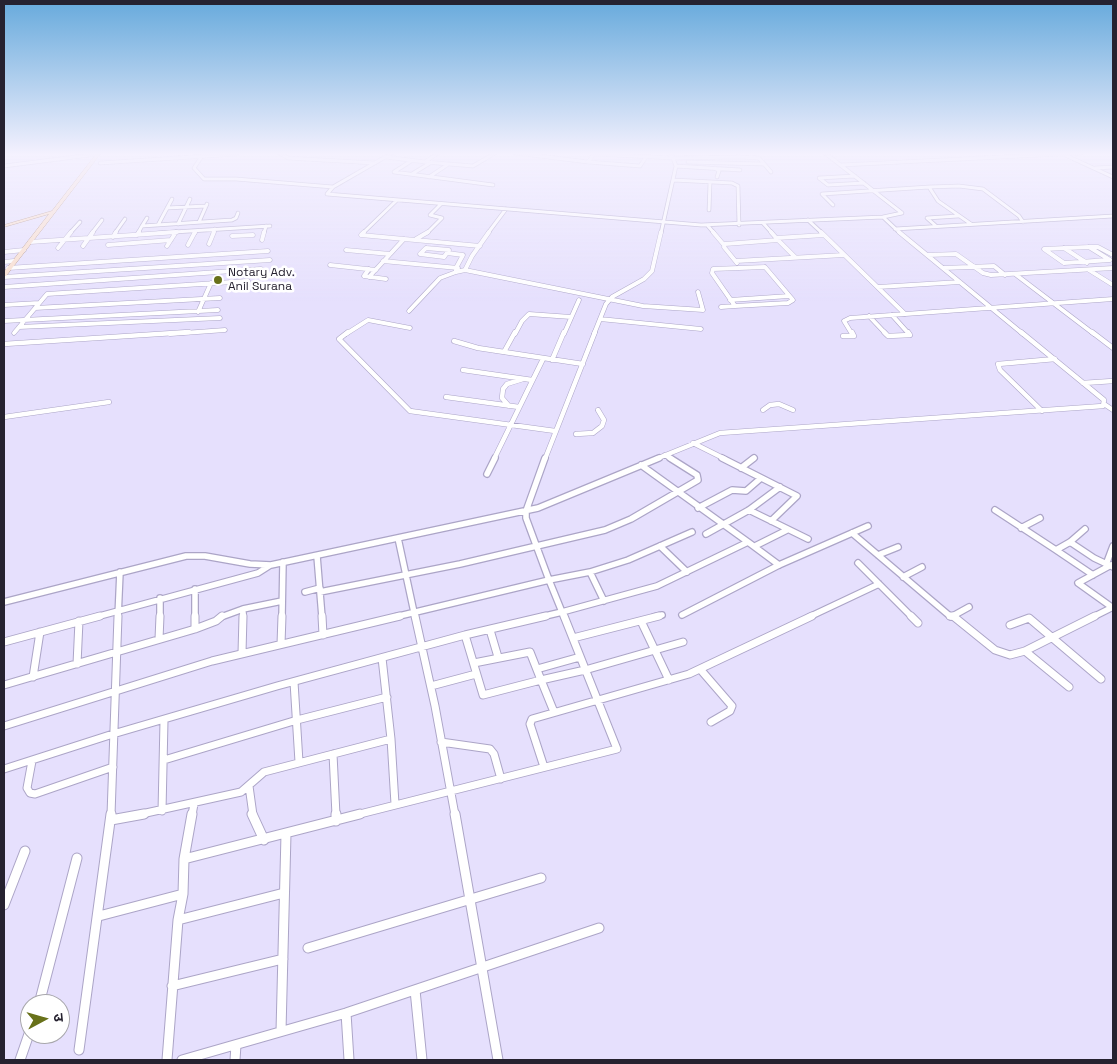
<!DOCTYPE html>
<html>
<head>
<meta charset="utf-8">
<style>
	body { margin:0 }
	#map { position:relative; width:1117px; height:1064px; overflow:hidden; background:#e6e0fd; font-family:"Space Grotesk","Noto Sans Devanagari",sans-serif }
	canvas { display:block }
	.frame { position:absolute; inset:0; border:5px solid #262230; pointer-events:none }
	.north { position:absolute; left:20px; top:994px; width:50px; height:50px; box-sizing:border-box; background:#fff; border:1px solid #a8a7ac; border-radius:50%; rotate:84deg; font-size:14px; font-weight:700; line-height:20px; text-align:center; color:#262230 }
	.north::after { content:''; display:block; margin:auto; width:18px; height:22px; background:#68711a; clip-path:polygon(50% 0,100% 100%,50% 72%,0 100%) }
</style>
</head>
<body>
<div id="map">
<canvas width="1117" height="1064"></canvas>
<div class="frame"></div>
<div class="north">उ</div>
</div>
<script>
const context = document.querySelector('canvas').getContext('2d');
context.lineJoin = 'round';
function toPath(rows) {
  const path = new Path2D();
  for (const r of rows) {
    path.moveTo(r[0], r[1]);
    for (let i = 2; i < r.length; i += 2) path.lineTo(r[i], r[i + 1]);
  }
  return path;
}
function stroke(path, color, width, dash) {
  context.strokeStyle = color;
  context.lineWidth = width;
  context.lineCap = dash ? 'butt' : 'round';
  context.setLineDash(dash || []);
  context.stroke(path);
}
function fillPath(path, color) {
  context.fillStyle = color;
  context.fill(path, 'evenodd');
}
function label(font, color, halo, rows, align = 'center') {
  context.font = font + ' "Space Grotesk",sans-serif';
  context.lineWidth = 5;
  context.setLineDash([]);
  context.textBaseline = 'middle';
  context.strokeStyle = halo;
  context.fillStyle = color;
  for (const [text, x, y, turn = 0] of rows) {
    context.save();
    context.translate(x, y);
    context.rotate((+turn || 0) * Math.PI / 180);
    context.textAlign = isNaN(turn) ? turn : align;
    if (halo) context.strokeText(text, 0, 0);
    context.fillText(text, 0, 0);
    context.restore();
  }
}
const minorFar5 = toPath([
	[204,153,194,168,204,179,236,179,333,187],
	[279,153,288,158,375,163],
	[392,153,333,187,327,194,701,225,883,217],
	[515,153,588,162,594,154,673,158,740,157,738,153],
	[825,153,902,213,883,217,900,233],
	[1065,155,1113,177],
	[386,157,425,162,438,153],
	[740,157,759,158,771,172],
	[411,161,394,172,493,185],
	[425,162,473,166,495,153],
	[588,162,640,166,646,157],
	[688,162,764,164],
	[100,163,237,154],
	[841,165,1081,153],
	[4,166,98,154],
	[676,166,740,170],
	[715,168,719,171,717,177],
	[1095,168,1113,167],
	[412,174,430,163],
	[855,176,819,178,828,185,864,183],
	[429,177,447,165],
	[673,180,732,183,738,186,739,225],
	[929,187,959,186,983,189,1019,216,1023,222],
	[833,205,822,194,929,187,938,201,971,224],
	[167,208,206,206],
	[709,210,710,182],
	[808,220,822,233],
	[199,222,207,204],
	[763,223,772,233],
	[178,224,190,199],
	[158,225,172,199],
	[142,226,147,218],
	[708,226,714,233],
	[936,226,927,218,958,216],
	[895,229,1113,216],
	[70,233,80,222],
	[92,233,102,220],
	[115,233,125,219],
	[138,233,142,226,232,220,236,218,238,213],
	[158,233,270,226],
	[195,233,196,231],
	[213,233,215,229],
	[264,233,266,226],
	[363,233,396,201],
	[427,233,442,218,430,215,441,204],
	[488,233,506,209],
	[661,233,676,166,671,153]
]);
const minorFar4 = toPath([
	[364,232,361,235,480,246],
	[489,232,472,256,465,270,643,306,703,310,698,292],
	[713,232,724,245],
	[821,232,905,314],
	[899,232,1023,334],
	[137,235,139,232],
	[232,236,253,235],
	[113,237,116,232],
	[777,238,824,235],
	[416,239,428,232],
	[262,240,264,232],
	[778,240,795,257],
	[30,242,177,232],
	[209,244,214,232],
	[108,245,171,240],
	[188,245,195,232],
	[83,246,93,232],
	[167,246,176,232],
	[1089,247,1098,247,1113,255],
	[1089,247,1110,260,1064,263,1044,249,1089,247],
	[58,248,71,232],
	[426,248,449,250,444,257,420,254,426,248],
	[1064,248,1087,263],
	[346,250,390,254],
	[4,252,24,250],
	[447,253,463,255,456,268,456,272,465,270],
	[928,255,956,254,983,273,991,275,1113,268],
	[383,261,458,268],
	[736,261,844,255],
	[4,262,14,261],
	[737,263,724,247,725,244,778,240,771,232],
	[330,265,376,270],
	[765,267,793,300,788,303,735,306,712,273,713,269,765,267],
	[8,268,268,251],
	[944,268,994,266,1005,275],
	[369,269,364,276,386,279],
	[1089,270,1113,285],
	[1015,274,1094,334],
	[4,277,270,260],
	[369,277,404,239],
	[4,287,261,269],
	[878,287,960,282],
	[730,300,789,296],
	[4,305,39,303],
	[721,307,735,306],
	[35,308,220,298],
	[409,311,440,278,456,272],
	[198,312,211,283],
	[892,315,909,334],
	[869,316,886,334],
	[600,319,701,329],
	[4,321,218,310],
	[19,327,220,318],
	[14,333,47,294,248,281],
	[170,334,225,330],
	[346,334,368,320,410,328],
	[515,334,522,321,529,314,571,317],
	[564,334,579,300],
	[594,334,606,304,612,297,644,279,652,271,661,232],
	[852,334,844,321,850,318,1113,299]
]);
const minorFar3 = toPath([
	[348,332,339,339,410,411,555,431],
	[884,332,888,336,910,335,908,332],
	[1092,332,1113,348],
	[843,336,854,336,852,332],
	[454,341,478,348,583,364],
	[4,344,189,332],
	[504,352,515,332],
	[552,360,564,332],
	[463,370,532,380],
	[1083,383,1113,381],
	[446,397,519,407],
	[1104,404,1113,410],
	[509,406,502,398,503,389,507,384,523,379],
	[763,410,770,405,779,404,793,410],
	[1042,411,1000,370,998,364,1055,359],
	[4,417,109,402],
	[576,434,593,433,602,426,604,420,598,410],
	[693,443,725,459],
	[665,455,672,459],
	[494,459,543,359],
	[545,459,595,332],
	[656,459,720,433,1103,406,1104,400,1021,332],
	[752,459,754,458]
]);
const minorFar2 = toPath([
	[722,458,797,496,771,521],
	[741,468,754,458],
	[487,474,495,458],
	[698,508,732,490,746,491,761,478],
	[749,510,808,539],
	[995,510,1056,550,1070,542,1085,529],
	[1021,528,1040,518],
	[852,533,951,617,969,607],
	[706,534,749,510,780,487],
	[398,538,415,617],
	[748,542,779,565],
	[1070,542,1094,558,1113,567],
	[660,546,687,572],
	[755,546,787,530],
	[1056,550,1093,575],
	[878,555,898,547],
	[317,556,322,617],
	[1107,562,1113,546],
	[858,563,912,617],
	[1111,565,1078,583,1113,608],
	[590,572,604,601],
	[903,577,922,567],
	[195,589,195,617],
	[305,592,320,588],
	[320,592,460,564,605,530,631,519,698,480,697,475,670,458],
	[4,602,186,556,205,556,250,564,271,565,538,508,659,458],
	[682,615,779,565,868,526],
	[96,617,258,573,269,566],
	[118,617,120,572],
	[160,617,160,598],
	[221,617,243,609,282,601],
	[243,617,243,609],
	[282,617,283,562],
	[395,617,549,580,526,518,526,511,545,458],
	[541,617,562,612,549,580,590,572,628,560,692,532],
	[564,617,562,612,657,586,748,542,641,465],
	[654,617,662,615],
	[809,617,879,584],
	[1093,617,1113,607]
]);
const minorFar1 = toPath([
	[195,616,195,629],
	[322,616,323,635],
	[415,616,435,706,455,815],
	[911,616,918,623],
	[950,616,953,616],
	[953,616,995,650,1010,655,1025,651,1095,616],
	[641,621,669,680],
	[1010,625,1029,618,1101,679],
	[490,630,498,657],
	[465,635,483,695,541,680,554,712],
	[573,638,659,616],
	[159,639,160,616],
	[4,642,100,616],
	[281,644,282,616],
	[1025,651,1069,687],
	[242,653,243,616],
	[382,658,391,739,395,804],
	[474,663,530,652,541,680,585,670,683,642],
	[77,664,79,621],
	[537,669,580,657],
	[700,669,732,706,730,711,711,722],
	[33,677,40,632],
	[294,682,299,762],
	[4,685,195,629,216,621,222,616],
	[431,686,476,674],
	[4,726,212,661,400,616],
	[441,742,490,749,494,754,501,779],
	[333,754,336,815],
	[164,760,297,720,387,697],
	[32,761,27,788,30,793,35,794,113,767],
	[544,767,530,724,532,719,689,674,812,616],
	[4,769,113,734,277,686,465,635,546,616],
	[249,786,253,815],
	[162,811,164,721],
	[111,815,118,616],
	[137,815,241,792,264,772,391,739],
	[192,815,194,804],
	[356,815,617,749,564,616]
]);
const minor = toPath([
	[252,814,264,840],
	[336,814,336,821],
	[455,814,498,1060],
	[111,820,144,814],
	[184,859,360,814],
	[4,905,25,851],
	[99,916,183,894],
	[178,920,284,893],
	[308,948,541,878],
	[172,986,283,959],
	[415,990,422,1060],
	[39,1004,77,858],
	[346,1013,349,1060],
	[281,1031,286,834],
	[79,1050,111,814],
	[20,1060,30,1031],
	[167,1060,178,920,183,894,184,859,192,814],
	[182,1060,346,1013,599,928],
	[235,1060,236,1045]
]);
const major = toPath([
	[97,153,101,153,6,276,4,276,4,272,49,214,4,227,4,225,52,211,97,153]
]);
stroke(minorFar5, '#aca5c7', 4.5);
stroke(minorFar4, '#aca5c7', 5);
stroke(minorFar3, '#aca5c7', 5.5);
stroke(minorFar2, '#aca5c7', 8);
stroke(minorFar1, '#aca5c7', 9);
stroke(minor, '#aca5c7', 11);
stroke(major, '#ae8f80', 1);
stroke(minorFar5, '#fff', 3);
stroke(minorFar4, '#fff', 4);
stroke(minorFar3, '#fff', 4.5);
stroke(minorFar2, '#fff', 5.5);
stroke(minorFar1, '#fff', 7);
stroke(minor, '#fff', 9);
fillPath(major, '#fadfcd');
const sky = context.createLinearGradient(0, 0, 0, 302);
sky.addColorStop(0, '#67aadc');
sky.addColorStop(0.51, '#f4f1fe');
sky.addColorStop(1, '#f4f1fe00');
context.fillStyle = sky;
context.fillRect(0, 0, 1117, 302);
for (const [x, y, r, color] of [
	[218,280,5,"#68711a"]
]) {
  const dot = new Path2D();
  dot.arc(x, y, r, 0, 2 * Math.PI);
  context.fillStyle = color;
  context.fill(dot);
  stroke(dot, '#fff', 2);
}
label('12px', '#262230', '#fff', [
	["Notary Adv.",228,273],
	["Anil Surana",228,287]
], 'left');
</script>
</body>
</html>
